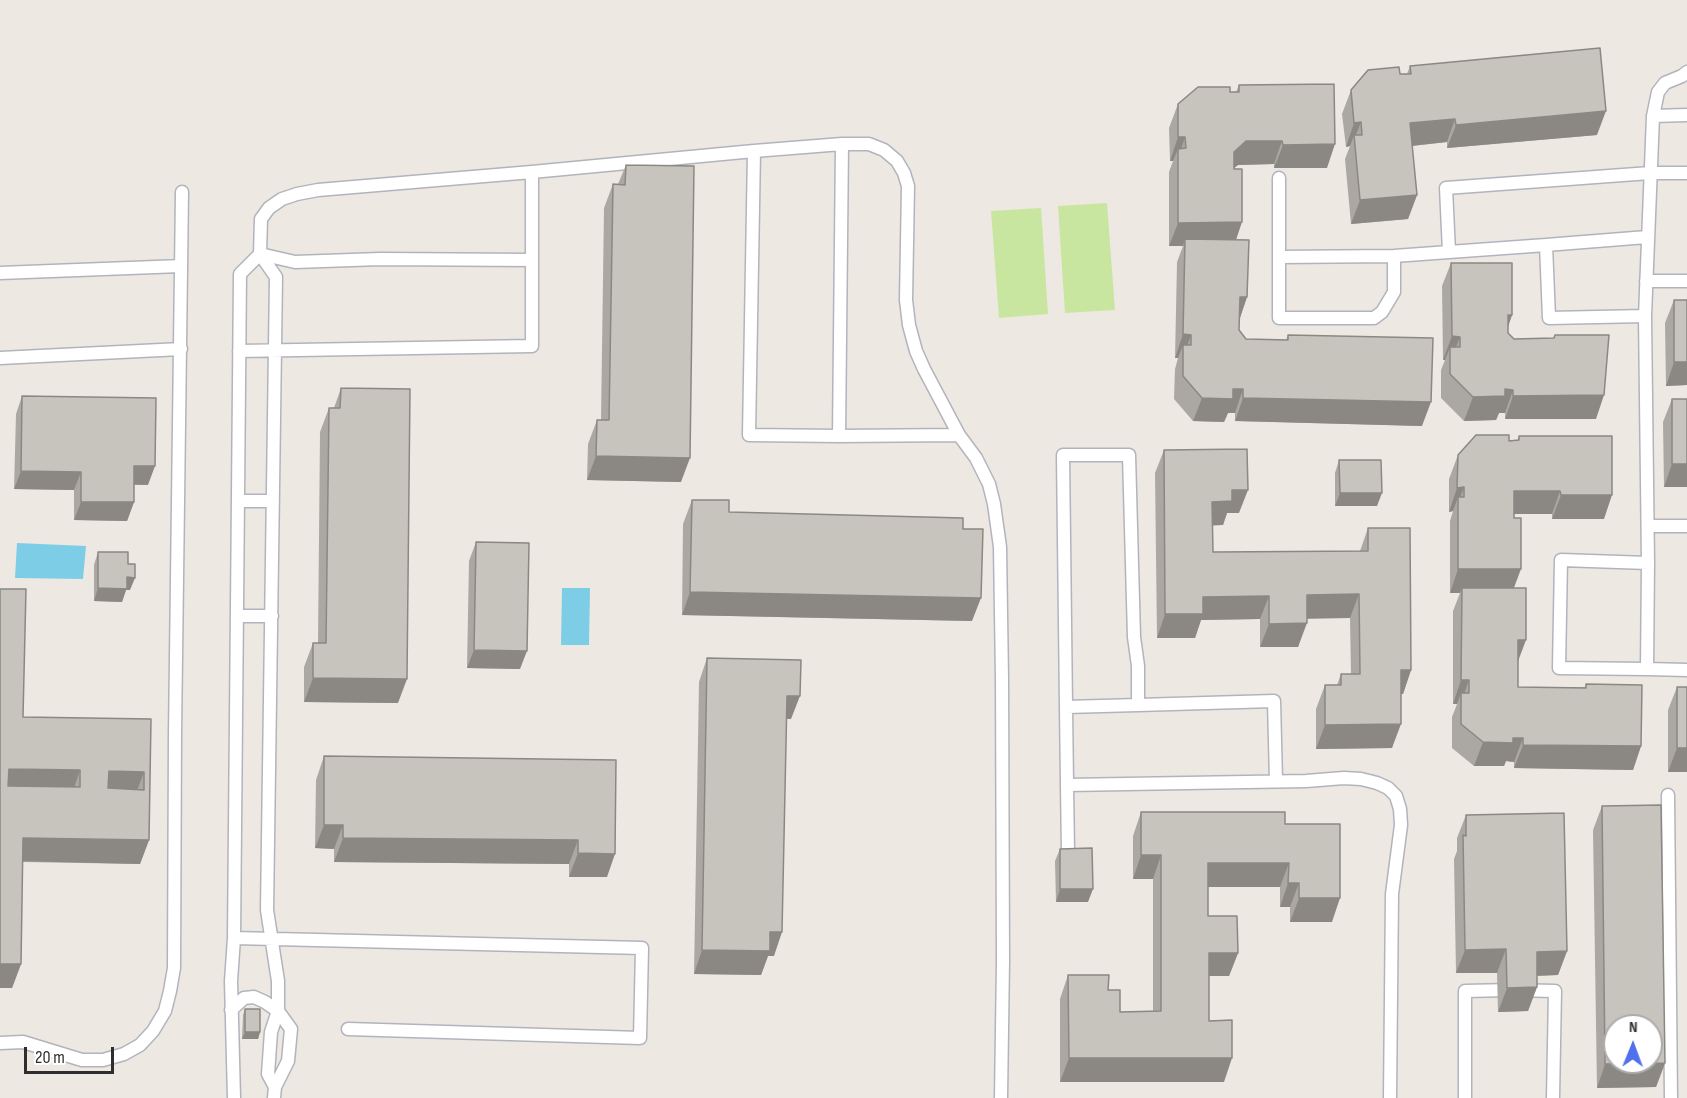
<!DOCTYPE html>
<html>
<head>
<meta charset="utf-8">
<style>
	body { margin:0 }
	#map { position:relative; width:1687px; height:1098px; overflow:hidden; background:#eee8e2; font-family:"Sofia Sans Condensed",sans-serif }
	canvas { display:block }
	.north { position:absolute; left:1603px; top:1014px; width:60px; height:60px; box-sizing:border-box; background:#fff; border:2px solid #ababab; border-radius:50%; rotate:1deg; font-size:16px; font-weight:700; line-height:24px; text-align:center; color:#2e2e2e }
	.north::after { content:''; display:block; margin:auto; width:21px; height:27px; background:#5070ed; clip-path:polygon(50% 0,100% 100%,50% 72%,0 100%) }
	.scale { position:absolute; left:24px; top:1047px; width:90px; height:27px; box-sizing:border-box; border:3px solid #2e2e2e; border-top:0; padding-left:8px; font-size:18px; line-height:21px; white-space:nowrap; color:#2e2e2e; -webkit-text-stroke:4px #fff; paint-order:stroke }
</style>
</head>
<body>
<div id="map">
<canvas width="1687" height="1098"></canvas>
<div class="north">N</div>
<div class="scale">20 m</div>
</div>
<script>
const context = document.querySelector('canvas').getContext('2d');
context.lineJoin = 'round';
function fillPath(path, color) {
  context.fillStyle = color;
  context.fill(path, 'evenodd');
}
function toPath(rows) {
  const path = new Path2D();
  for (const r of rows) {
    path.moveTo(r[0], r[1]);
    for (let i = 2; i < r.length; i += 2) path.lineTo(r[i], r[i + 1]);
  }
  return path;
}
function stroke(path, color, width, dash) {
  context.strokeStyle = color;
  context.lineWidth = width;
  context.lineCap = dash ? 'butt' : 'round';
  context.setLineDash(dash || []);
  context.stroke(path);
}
fillPath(toPath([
	[1107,203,1115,310,1065,313,1058,206],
	[1041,208,1048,314,999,318,991,211]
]), '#c9e6a0');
fillPath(toPath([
	[17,543,86,546,83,579,15,578],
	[562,588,590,588,589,645,561,645]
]), '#7ecde6');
const service = toPath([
	[1653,116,1687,115],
	[842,144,839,436,959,435,976,458,989,484,994,504,1000,547,1002,679,1003,961,1001,1098],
	[754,151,749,435,839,436],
	[1279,178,1279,257,1394,256,1449,252,1446,188,1650,173,1687,173],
	[1449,252,1546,245],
	[260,254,295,262,380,259,532,260,532,172],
	[1279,257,1279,318,1374,318,1382,312,1394,292,1394,256],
	[0,273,181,266],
	[1646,281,1687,281],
	[1645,316,1549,318,1546,245,1647,237],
	[239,351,532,346,532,260],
	[0,358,181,349],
	[238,501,273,501],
	[1648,526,1687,526],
	[1648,563,1561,560,1559,668,1647,669,1648,563,1645,316,1653,116,1658,92,1665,83,1682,76,1687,72],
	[237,616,272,616],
	[1647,669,1687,670],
	[1138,705,1274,701,1276,781],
	[1066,707,1138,705,1138,666,1134,637,1129,455,1063,455,1066,707,1067,785,1306,781,1344,778,1361,779,1377,783,1388,788,1396,796,1400,809,1401,825,1392,894,1390,1098],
	[1067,785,1068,853],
	[1668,795,1671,1098],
	[234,938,642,948,640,1038,348,1029],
	[231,1010,244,998,254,997,265,1002,278,1011,291,1029,288,1061,275,1087,274,1098],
	[0,1043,23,1042,82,1060,103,1060,124,1054,140,1045,153,1031,165,1011,170,991,174,968,175,734,182,192],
	[275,1087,268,1074,271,1032,278,1011,278,981,267,910,276,277,260,254,261,219,269,208,282,199,297,194,318,190,532,172,754,151,842,144,869,144,884,150,897,161,904,173,908,186,906,300,909,325,916,351,924,369,959,435],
	[234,1098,231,981,234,938,240,274,260,254],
	[1465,1098,1465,991,1511,990,1555,991,1553,1098]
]);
stroke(service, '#b2b4bd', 15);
stroke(service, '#fff', 12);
fillPath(toPath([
	[1410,66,1597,135,1447,148,1447,142,1412,146,1417,195,1408,219,1351,224,1345,159,1350,146,1346,147,1342,114,1351,90,1400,74,1407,74],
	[1239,85,1327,168,1274,168,1274,164,1238,165,1234,168,1236,240,1247,297,1239,320,1239,330,1246,339,1286,340,1288,335,1422,426,1235,421,1235,413,1228,413,1224,422,1193,421,1174,399,1175,369,1178,358,1175,358,1177,262,1183,246,1169,246,1169,172,1173,161,1170,161,1169,128,1178,104,1230,92,1236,92],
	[626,165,681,482,587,480,588,444,597,420,601,420,604,208,613,184,618,184],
	[1451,263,1512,315,1508,327,1508,333,1514,339,1553,338,1555,335,1596,419,1505,419,1505,413,1499,413,1496,420,1464,421,1441,398,1441,370,1445,360,1443,360,1442,286],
	[1674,300,1687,300,1687,385,1666,386,1665,323],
	[341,388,398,703,304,702,304,667,313,643,318,643,320,432,329,408,334,408],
	[22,396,148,485,134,485,134,502,127,521,74,520,74,490,14,489,16,414],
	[1672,399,1687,487,1664,487,1663,422],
	[1519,436,1604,519,1552,519,1552,514,1514,514,1514,588,1518,662,1518,687,1585,687,1586,684,1641,746,1633,770,1514,768,1514,762,1506,761,1504,766,1474,766,1452,748,1452,717,1457,704,1453,704,1453,611,1460,593,1450,593,1450,521,1453,511,1449,512,1449,479,1458,455,1509,441,1517,441],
	[1164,450,1239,513,1227,513,1223,525,1212,525,1213,552,1360,551,1368,528,1411,670,1403,694,1401,694,1392,748,1316,749,1316,709,1325,685,1337,685,1341,674,1351,674,1350,618,1307,618,1298,647,1260,647,1260,619,1201,620,1195,638,1157,638,1155,473],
	[1339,460,1377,506,1335,506,1335,473],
	[692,500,729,512,963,529,972,621,682,615,683,524],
	[476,542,520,669,467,668,469,561],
	[98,552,128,564,130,590,126,590,122,602,94,601,94,565],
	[707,658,791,719,786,719,774,956,768,956,761,975,694,974,699,682],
	[1677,687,1687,687,1687,772,1668,772,1668,710],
	[23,717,151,719,149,840,140,864,22,862,21,964,12,988],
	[324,756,616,760,607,877,569,877,569,864,334,862,334,849,315,848,316,780],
	[1602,806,1665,1063,1656,1087,1597,1088,1593,830],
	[1141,812,1285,824,1332,922,1290,922,1290,907,1280,907,1280,887,1208,887,1208,916,1238,953,1229,976,1209,976,1209,1021,1224,1082,1060,1082,1060,999,1068,975,1108,990,1120,1012,1153,1011,1153,879,1133,879,1133,836],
	[1466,815,1567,951,1558,975,1537,976,1537,987,1528,1011,1498,1012,1497,973,1456,973,1454,859,1457,851,1457,838],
	[1060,849,1088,902,1056,902,1055,861],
	[245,1009,260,1032,258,1039,242,1039,243,1015]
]), '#aba8a3');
fillPath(toPath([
	[1606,111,1597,135,1447,148,1456,125],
	[1455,119,1447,142,1401,147,1410,123],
	[1361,122,1354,140,1354,135,1350,146,1346,147,1354,123],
	[1178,137,1185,137,1178,159,1178,149,1173,161,1170,161],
	[1246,141,1282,141,1274,164,1238,165,1225,175,1234,152],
	[1335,144,1327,168,1274,168,1283,145],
	[1417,195,1408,219,1351,224,1360,200],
	[1242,222,1234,246,1185,239,1183,246,1169,246,1178,223],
	[1240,297,1247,297,1239,321],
	[1508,315,1512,315,1504,338],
	[1183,334,1191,335,1183,358,1183,345,1178,358,1175,358],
	[1452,336,1460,337,1451,360,1450,347,1445,360,1443,360],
	[1674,362,1687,362,1687,385,1666,386],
	[1233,389,1243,389,1235,413,1228,413,1224,422,1193,421,1202,398],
	[1505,389,1513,390,1505,413,1499,413,1496,420,1464,421,1473,397],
	[1604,395,1596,419,1505,419,1513,396],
	[1243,398,1431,402,1422,426,1235,421],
	[596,456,690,458,681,482,587,480],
	[1672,464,1687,464,1687,487,1664,487],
	[134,466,155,466,148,485,127,484],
	[21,471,81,472,74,490,14,489],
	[1464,487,1458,503,1458,497,1453,511,1449,512,1457,488],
	[1232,490,1248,490,1239,513,1227,513,1223,525,1203,526,1212,502],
	[1514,491,1560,491,1552,514,1506,514],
	[1340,493,1382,493,1377,506,1335,506],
	[1561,495,1612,495,1604,519,1552,519],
	[81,502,134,502,127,521,74,520],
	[1458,569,1521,569,1512,593,1462,588,1460,593,1450,593],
	[127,577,135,578,130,590,126,590,122,602,94,601,98,588],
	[690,592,981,598,972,621,682,615],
	[1359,594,1350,618,1298,619,1307,595],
	[1269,596,1260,619,1201,620,1195,638,1157,638,1165,614,1203,597],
	[1307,623,1298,647,1260,647,1269,624],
	[1518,640,1526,640,1517,664],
	[474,650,527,651,520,669,467,668],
	[1401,670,1411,670,1403,694,1392,694],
	[313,678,407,679,398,703,304,702],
	[1461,680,1469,680,1461,703,1461,693,1457,704,1453,704],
	[787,696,800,696,791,719,778,719],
	[1401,724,1392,748,1316,749,1325,725],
	[1513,738,1523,738,1514,762,1506,761,1504,766,1474,766,1483,742],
	[1523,745,1641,746,1633,770,1514,768],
	[1677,748,1687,748,1687,772,1668,772],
	[9,769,80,770,72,794,0,793],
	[109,771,144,772,135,796,100,795],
	[324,825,343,825,334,849,315,848],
	[23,838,149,840,140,864,14,861],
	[343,838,578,840,569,864,334,862],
	[578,853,615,854,607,877,569,877],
	[1141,855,1161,855,1153,879,1133,879],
	[1208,863,1289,863,1280,887,1199,887],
	[1288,883,1299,883,1290,907,1280,907],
	[1060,889,1093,889,1088,902,1056,902],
	[1299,898,1340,898,1332,922,1290,922],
	[770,932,782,932,774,956,768,956,761,975,694,974,702,950],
	[1506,949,1497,973,1456,973,1465,950],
	[1567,951,1558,975,1528,976,1537,952],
	[1209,953,1238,953,1229,976,1201,976],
	[0,964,21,964,12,988,0,988],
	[1537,987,1528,1011,1498,1012,1507,988],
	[245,1032,260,1032,258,1039,242,1039],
	[1069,1058,1232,1058,1224,1082,1060,1082],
	[1665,1063,1656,1087,1597,1088,1605,1064]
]), '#8b8884');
const building = toPath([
	[1600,48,1606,111,1456,125,1455,119,1410,123,1417,195,1360,200,1354,135,1362,135,1361,122,1354,123,1351,90,1368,70,1399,67,1400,74,1411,74,1410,66,1600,48],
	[1334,84,1335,144,1283,145,1282,141,1246,141,1234,152,1234,169,1242,169,1242,222,1178,223,1178,149,1186,148,1185,137,1178,137,1178,104,1198,87,1230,87,1230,92,1239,92,1239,85,1334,84],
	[626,165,694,166,690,458,596,456,597,420,609,420,613,184,625,185,626,165],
	[1185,239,1249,240,1247,297,1240,297,1239,330,1246,339,1288,340,1288,335,1433,338,1431,402,1243,398,1243,389,1233,389,1233,399,1202,398,1183,376,1183,345,1191,345,1191,335,1183,334,1185,239],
	[1451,263,1512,263,1512,315,1508,315,1508,333,1514,339,1554,338,1555,335,1609,335,1604,395,1513,396,1513,390,1505,389,1505,396,1473,397,1450,374,1450,347,1460,347,1460,337,1452,336,1451,263],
	[1674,300,1687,300,1687,362,1674,362,1674,300],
	[341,388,410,389,407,679,313,678,313,643,326,643,329,408,340,408,341,388],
	[22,396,156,398,155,466,134,466,134,502,81,502,81,472,21,471,22,396],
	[1672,399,1687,399,1687,464,1672,464,1672,399],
	[1476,435,1509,435,1509,441,1519,440,1519,436,1612,436,1612,495,1561,495,1560,491,1514,491,1514,518,1521,518,1521,569,1458,569,1458,497,1464,497,1464,487,1457,488,1458,455,1476,435],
	[1247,449,1248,490,1232,490,1232,501,1212,502,1213,552,1368,551,1368,528,1410,528,1411,670,1401,670,1401,724,1325,725,1325,685,1341,685,1341,674,1360,674,1359,594,1307,595,1307,623,1269,624,1269,596,1203,597,1203,614,1165,614,1164,450,1247,449],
	[1339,460,1381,460,1382,493,1340,493,1339,460],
	[692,500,729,500,729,512,963,518,963,529,983,529,981,598,690,592,692,500],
	[476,542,529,543,527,651,474,650,476,542],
	[98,552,128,552,128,564,135,564,135,578,127,577,127,589,98,588,98,552],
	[1462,588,1526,588,1526,640,1518,640,1518,687,1586,688,1586,684,1642,685,1641,746,1523,745,1523,738,1513,738,1513,743,1483,742,1461,724,1461,693,1469,693,1469,680,1461,680,1462,588],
	[0,589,26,589,23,717,151,719,149,840,23,838,21,964,0,964,0,589],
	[9,769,80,770,80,787,8,786,9,769],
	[109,771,144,772,144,790,108,788,109,771],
	[707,658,801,660,800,696,787,696,782,932,770,932,770,951,702,950,707,658],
	[1677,687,1687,687,1687,748,1677,748,1677,687],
	[324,756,616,760,615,854,578,853,578,840,343,838,343,825,324,825,324,756],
	[1661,805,1665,1063,1605,1064,1602,806,1661,805],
	[1615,1026,1651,1026,1651,1062,1615,1062,1615,1026],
	[1141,812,1285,812,1285,824,1340,824,1340,898,1299,898,1299,883,1288,883,1289,863,1208,863,1208,916,1237,916,1238,953,1209,953,1209,1021,1232,1020,1232,1058,1069,1058,1068,975,1109,975,1108,990,1120,990,1120,1012,1161,1011,1161,855,1141,855,1141,812],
	[1564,813,1567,951,1537,952,1537,987,1507,988,1506,949,1465,950,1463,835,1466,836,1466,815,1564,813],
	[1092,848,1093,889,1060,889,1060,849,1092,848],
	[245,1009,260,1009,260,1032,245,1032,245,1009]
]);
fillPath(building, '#c7c3bd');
stroke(building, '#8b8884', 1.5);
</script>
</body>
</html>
